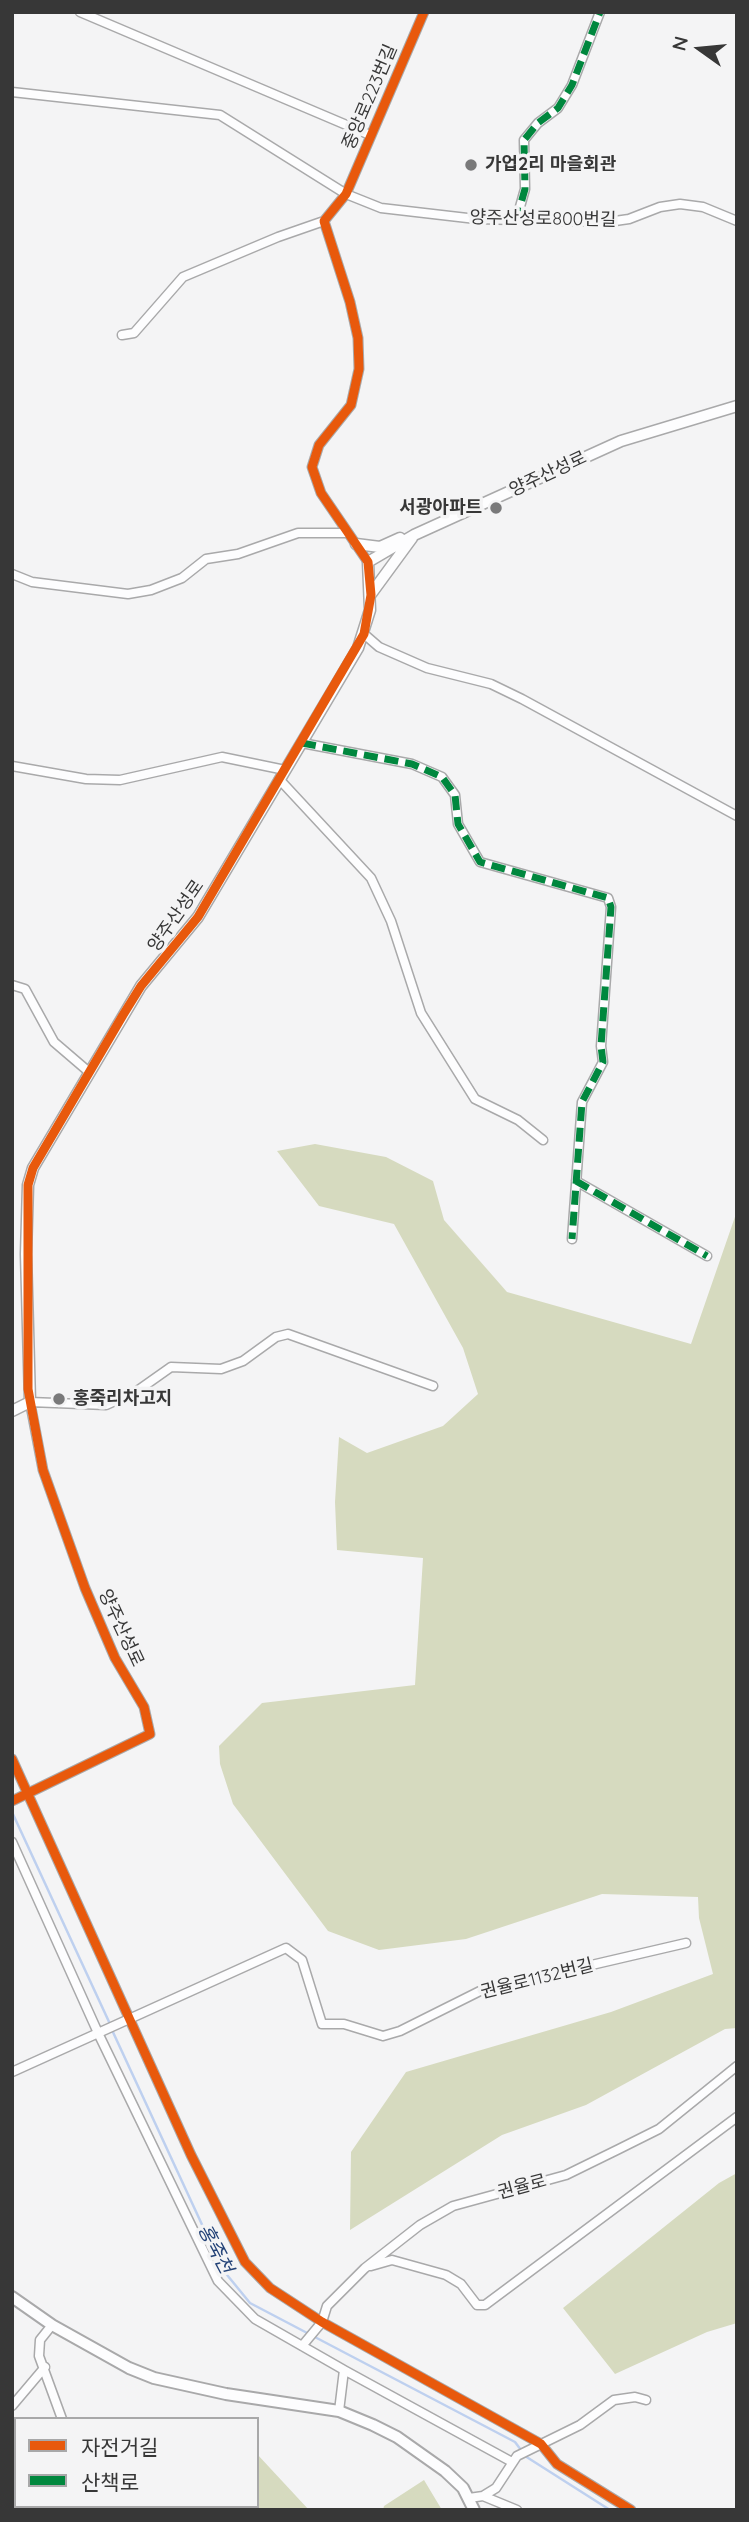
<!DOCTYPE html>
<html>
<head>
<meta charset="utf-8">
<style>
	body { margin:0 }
	#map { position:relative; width:749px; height:2522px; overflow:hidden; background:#f4f4f5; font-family:Quicksand,"Noto Sans KR",sans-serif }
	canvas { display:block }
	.frame { position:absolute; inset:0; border:14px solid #373737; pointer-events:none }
	.legend { position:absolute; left:14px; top:2417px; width:245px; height:91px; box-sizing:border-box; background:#f4f4f5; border:2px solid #a8a8a9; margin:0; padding:9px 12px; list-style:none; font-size:21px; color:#373737 }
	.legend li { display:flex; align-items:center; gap:14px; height:35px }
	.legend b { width:35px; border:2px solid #a8a8a9 }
	.north { position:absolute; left:665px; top:14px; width:70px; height:70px; -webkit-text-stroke:5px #f4f4f5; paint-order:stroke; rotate:285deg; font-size:19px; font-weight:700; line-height:28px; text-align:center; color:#373737 }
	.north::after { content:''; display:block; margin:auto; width:24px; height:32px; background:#373737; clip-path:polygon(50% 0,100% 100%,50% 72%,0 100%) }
</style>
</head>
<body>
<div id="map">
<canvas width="749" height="2522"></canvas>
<div class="frame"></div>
<ul class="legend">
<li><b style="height:9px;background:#e8590c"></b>자전거길</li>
<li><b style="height:9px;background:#00873e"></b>산책로</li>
</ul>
<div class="north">N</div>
</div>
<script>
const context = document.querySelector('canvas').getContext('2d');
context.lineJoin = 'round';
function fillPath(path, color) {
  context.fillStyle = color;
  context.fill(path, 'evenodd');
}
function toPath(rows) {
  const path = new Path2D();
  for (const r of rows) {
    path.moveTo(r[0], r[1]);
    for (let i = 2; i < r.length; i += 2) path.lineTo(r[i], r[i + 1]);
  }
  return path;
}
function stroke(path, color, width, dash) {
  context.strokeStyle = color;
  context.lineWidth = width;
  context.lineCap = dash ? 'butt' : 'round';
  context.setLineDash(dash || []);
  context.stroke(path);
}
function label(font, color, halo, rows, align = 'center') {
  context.font = font + ' Quicksand,"Noto Sans KR",sans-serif';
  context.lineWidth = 7;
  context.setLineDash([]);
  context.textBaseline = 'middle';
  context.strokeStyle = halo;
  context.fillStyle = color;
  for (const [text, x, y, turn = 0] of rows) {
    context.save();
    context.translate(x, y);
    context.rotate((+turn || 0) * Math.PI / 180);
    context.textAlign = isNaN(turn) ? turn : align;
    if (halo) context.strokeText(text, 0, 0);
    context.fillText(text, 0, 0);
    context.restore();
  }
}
fillPath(toPath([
	[315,1144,386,1157,433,1181,444,1220,507,1292,691,1344,737,1211,737,2028,725,2029,586,2105,502,2135,350,2230,351,2152,406,2072,611,2012,713,1974,699,1918,698,1897,602,1894,466,1939,379,1950,328,1931,233,1804,220,1764,219,1746,262,1703,415,1685,423,1558,337,1550,335,1502,339,1437,367,1453,443,1426,478,1394,463,1348,394,1224,319,1206,277,1151],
	[737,2173,737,2323,707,2332,615,2374,563,2308,719,2183],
	[257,2454,309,2510,154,2510,159,2506,257,2506],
	[424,2480,442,2510,383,2510,384,2506]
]), '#d6dabf');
stroke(toPath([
	[12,1812,110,2024],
	[112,2030,223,2270,250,2303,515,2442,521,2450],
	[525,2456,610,2510]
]), '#bed0ef', 2.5);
const minor = toPath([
	[80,12,370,135],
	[12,92,220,115,346,194,381,208,476,219,608,222,629,219,660,207,680,204,703,207,737,221],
	[516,221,525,189,524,140,538,123,558,108,572,85,600,12],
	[122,335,134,333,183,277,278,237,324,221],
	[368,562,321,493,312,467,319,445,351,405,359,369,358,338,350,302,324,221,346,194,424,12],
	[12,574,32,582,128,594,151,590,182,578,206,559,238,554,298,533,347,533],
	[364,634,379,647,427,668,491,684,522,699,737,816],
	[302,743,412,764,442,777,455,795,458,824,480,862,608,898,611,907,601,1046,603,1062,582,1102,572,1239],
	[12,766,86,779,120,780,222,757,285,770],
	[279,779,371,878,391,921,421,1013,475,1099,518,1120,543,1140],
	[12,985,25,989,54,1042,89,1072],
	[576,1181,707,1256],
	[12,1759,191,2155,245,2262,270,2288,322,2322,541,2444,557,2464,631,2510],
	[12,1801,150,1734,144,1707,115,1658,85,1588,43,1470,30,1402,106,1405,137,1391,171,1367,221,1369,243,1361,276,1337,288,1334,433,1386],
	[12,1842,99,2035,218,2281,255,2319,344,2370,339,2411],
	[12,2072,286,1948,302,1960,322,2024,344,2024,383,2036,400,2031,480,1991,686,1943],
	[371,2266,392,2260,446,2275,461,2284,477,2305,485,2305,737,2117],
	[52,2325,40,2340,39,2356,62,2419],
	[302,2346,322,2322,327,2306,365,2268,420,2225,453,2206,566,2175,619,2149,659,2129,737,2066],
	[344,2370,512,2462],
	[12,2406,45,2367],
	[483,2496,517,2510],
	[469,2498,483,2496,496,2488,517,2456,580,2425,614,2400,635,2397,646,2400],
	[60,2510,64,2506]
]);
const tertiary = toPath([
	[356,544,380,547,400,538],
	[371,594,412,538],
	[12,1411,30,1402,26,1254,28,1185,33,1168,141,986,198,917,358,648,370,610,368,562,414,535,621,441,737,406]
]);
const secondary = toPath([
	[12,2297,52,2325,129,2368,154,2378,226,2394,339,2411,373,2425,397,2437,445,2471,463,2488,474,2510]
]);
stroke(minor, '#a9a9aa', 11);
stroke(tertiary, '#a9a9aa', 13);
stroke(secondary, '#a9a9aa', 14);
stroke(minor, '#fdfdfe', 8);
stroke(tertiary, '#fdfdfe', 10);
stroke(secondary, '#fdfdfe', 10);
stroke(toPath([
	[516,221,525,189,524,140,538,123,558,108,572,85,600,12],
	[302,743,412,764,442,777,455,795,458,824,480,862,608,898,611,907,601,1046,603,1062,582,1102,572,1239],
	[576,1181,707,1256]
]), '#00873e', 7, [14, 7]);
stroke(toPath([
	[12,1759,191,2155,245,2262,270,2288,322,2322,541,2444,557,2464,631,2510],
	[12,1801,150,1734,144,1707,115,1658,85,1588,43,1470,28,1389,28,1185,33,1168,123,1015,141,986,198,917,364,634,371,595,368,562,321,493,312,467,319,445,351,405,359,369,358,338,350,302,324,221,346,194,424,12]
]), '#e8590c', 9);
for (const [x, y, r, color] of [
	[471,165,7,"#79797a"],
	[496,508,7,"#79797a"],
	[59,1399,7,"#79797a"]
]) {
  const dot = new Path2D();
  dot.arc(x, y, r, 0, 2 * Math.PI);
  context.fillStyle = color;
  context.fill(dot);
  stroke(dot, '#f4f4f5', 2.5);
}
label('18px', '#373737', '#f4f4f5', [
	["중앙로223번길",370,97,-67],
	["양주산성로800번길",543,219,1],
	["양주산성로",548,474,-25],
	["양주산성로",176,916,-55],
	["양주산성로",121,1628,65],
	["권율로1132번길",537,1979,-14],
	["권율로",522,2187,-15]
]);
label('bold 18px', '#373737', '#f4f4f5', [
	["가업2리 마을회관",485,165],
	["서광아파트",482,508,"right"],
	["홍죽리차고지",73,1399]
], 'left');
label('italic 19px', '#234277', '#f4f4f5', [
	["홍죽천",215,2249,62]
]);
</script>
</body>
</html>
